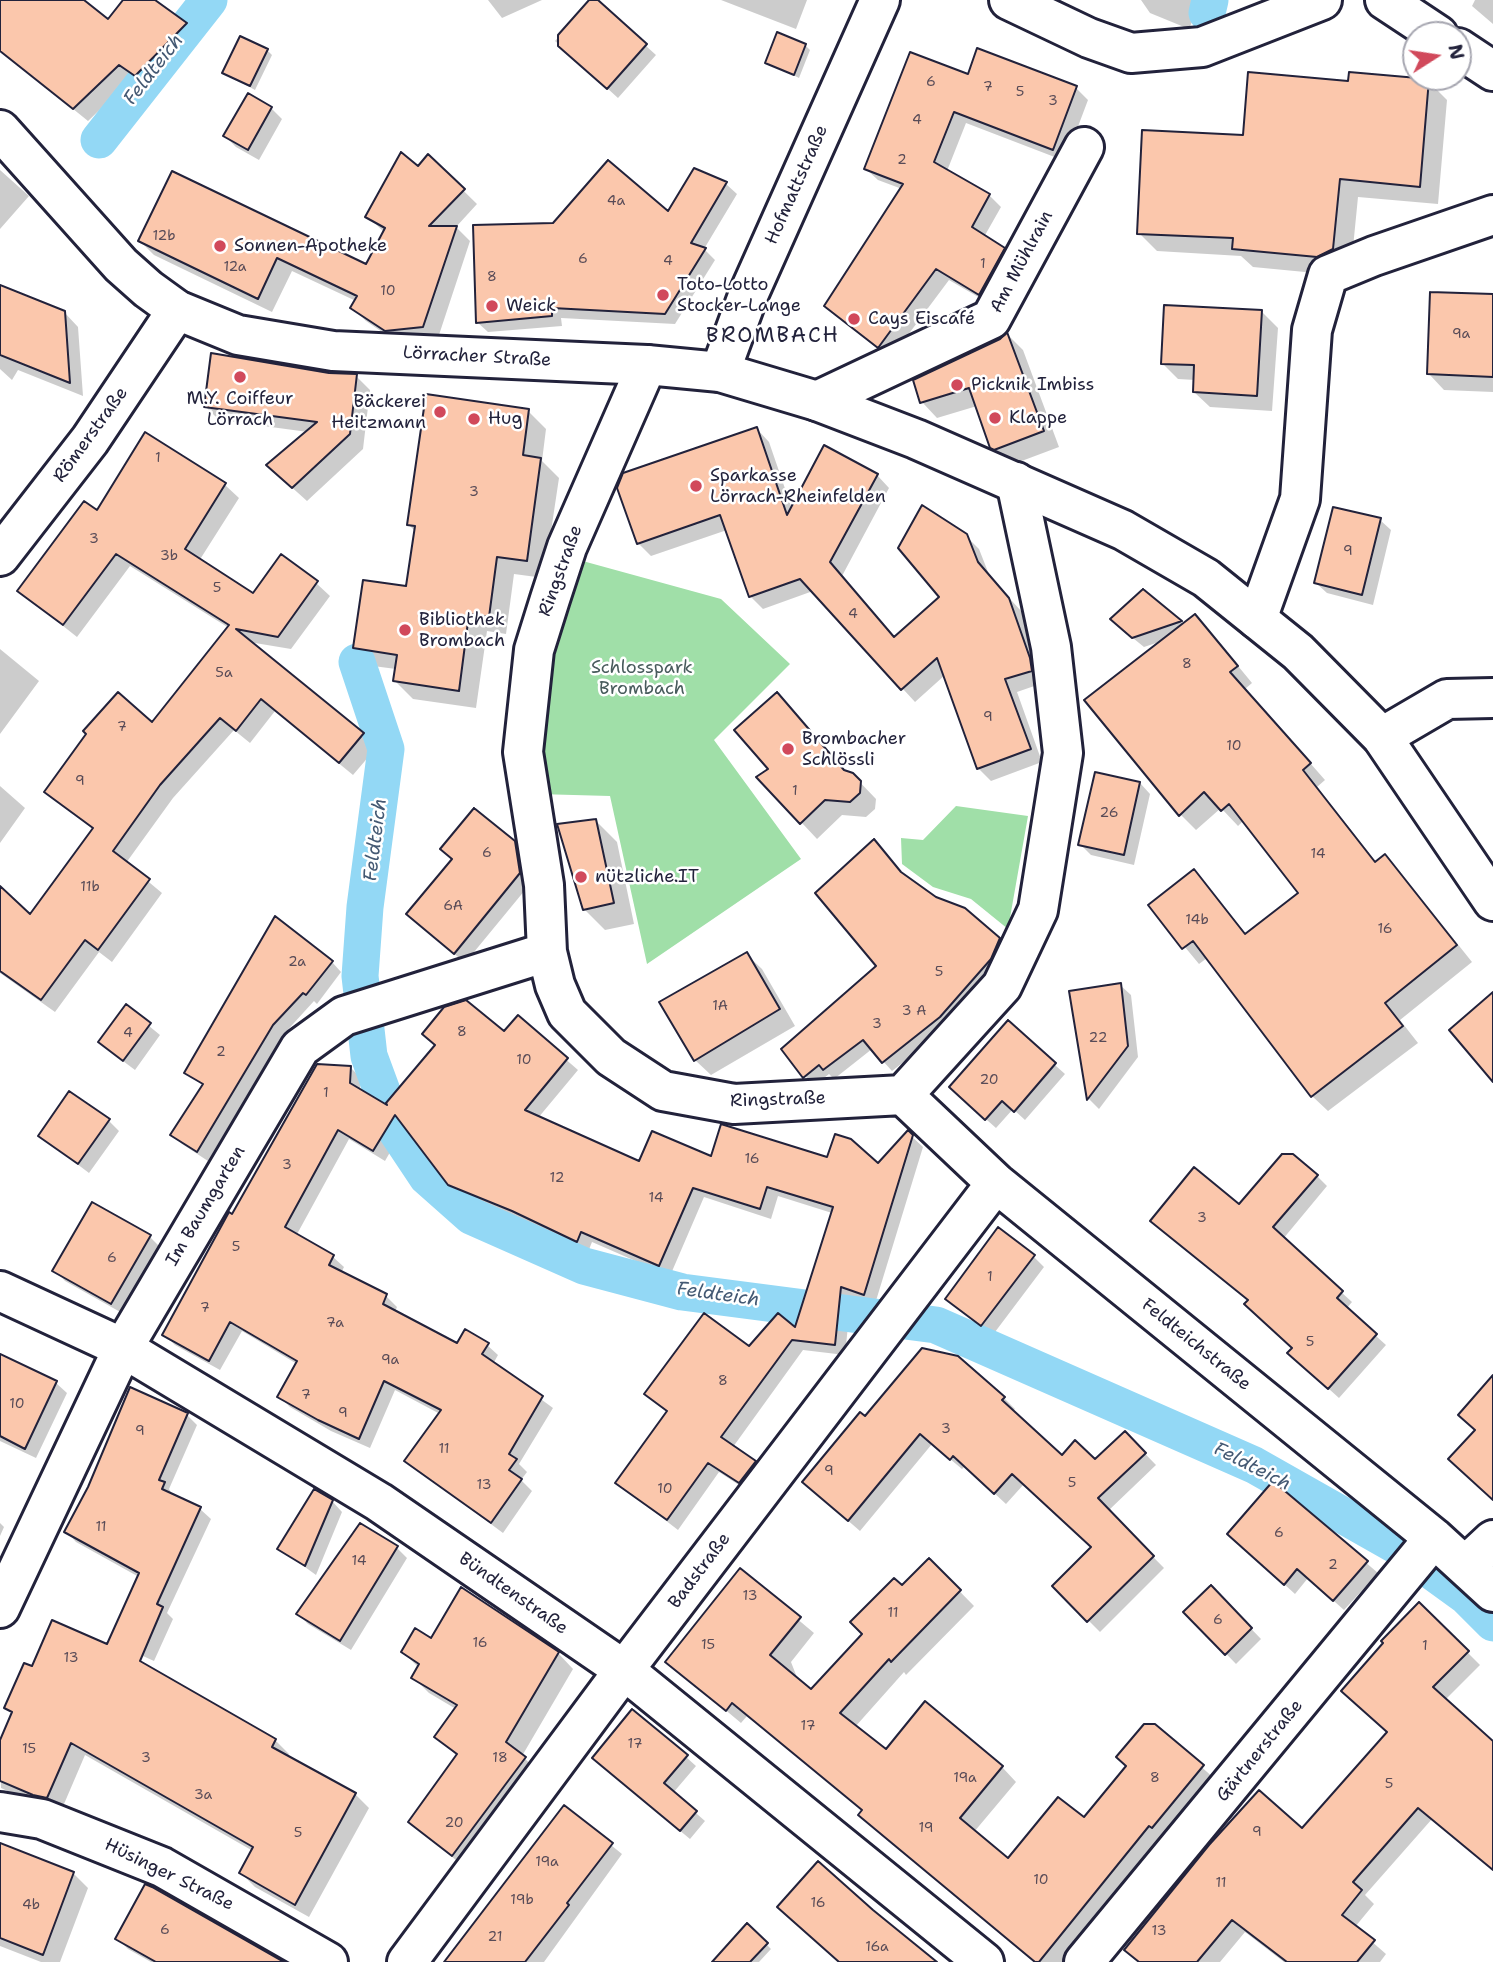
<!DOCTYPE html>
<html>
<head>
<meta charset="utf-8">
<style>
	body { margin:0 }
	#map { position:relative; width:1493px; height:1962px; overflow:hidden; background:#fff; font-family:"Shantell Sans",sans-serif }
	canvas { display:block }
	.north { position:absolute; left:1402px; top:21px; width:70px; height:70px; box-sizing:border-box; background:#fff; border:2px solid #a7a7b1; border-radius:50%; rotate:78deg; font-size:19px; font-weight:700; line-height:28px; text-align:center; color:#22223b }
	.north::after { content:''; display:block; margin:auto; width:24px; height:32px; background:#d1495b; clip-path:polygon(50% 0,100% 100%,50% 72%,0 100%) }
</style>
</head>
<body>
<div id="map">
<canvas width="1493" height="1962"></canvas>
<div class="north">N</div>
</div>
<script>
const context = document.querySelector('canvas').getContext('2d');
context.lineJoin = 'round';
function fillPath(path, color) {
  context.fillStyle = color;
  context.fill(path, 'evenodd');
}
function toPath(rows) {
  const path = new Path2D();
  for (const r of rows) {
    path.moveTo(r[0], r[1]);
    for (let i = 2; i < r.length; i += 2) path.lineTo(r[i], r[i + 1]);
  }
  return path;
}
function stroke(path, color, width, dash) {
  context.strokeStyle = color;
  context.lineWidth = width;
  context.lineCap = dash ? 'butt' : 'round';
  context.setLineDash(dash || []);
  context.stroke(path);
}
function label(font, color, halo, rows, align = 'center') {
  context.font = font + ' "Shantell Sans",sans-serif';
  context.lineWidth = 5;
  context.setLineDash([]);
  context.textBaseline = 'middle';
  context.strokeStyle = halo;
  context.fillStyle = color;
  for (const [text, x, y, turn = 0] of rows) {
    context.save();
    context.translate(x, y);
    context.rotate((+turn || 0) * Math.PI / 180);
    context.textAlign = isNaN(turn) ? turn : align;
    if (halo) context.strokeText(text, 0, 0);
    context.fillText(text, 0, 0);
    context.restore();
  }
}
fillPath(toPath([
	[579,560,721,599,790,664,714,740,801,859,647,964,610,796,537,794,538,697],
	[956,806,1028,816,1008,929,971,899,933,887,902,864,901,838,923,840]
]), '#a0dfa8');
fillPath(toPath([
	[38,0,81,0,109,22,125,0,152,0,199,38,150,89,134,77,88,121,0,50,0,45],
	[488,0,542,0,502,18],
	[592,0,595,0,656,55,618,98,555,41],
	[721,0,807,0,796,29],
	[1141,0,1201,0,1189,29,1150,13],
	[1475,0,1493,0,1493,24,1472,6],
	[805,45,810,50,799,78,767,62],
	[267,50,272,55,255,90,224,73],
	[969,76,1076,88,1088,100,1065,161,966,123,947,171,989,195,1001,207,984,237,1015,261,992,305,949,280,890,359,826,306,902,189,878,180,866,169],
	[1428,81,1447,100,1438,204,1358,197,1351,268,1336,275,1253,267,1241,256,1157,251,1139,233,1244,137,1350,83],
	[271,108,282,119,259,160,236,147,225,136],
	[428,156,477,204,456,227,470,241,437,341,401,345,366,321,352,307,356,301,292,271,272,312,154,255,140,241,366,267,384,232,367,216],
	[0,170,29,196,0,229],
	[695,170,726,184,737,194,704,249,715,260,675,324,561,318,562,326,488,332,477,322,554,225,668,214],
	[0,285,64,312,78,327,83,396,18,370,12,380,0,369],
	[1493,296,1493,392,1444,390,1429,374],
	[1262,312,1278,328,1272,411,1210,407,1194,392,1195,380,1178,379,1162,363],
	[1008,335,1023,350,1059,447,1011,465,992,447,977,406,937,418,922,402],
	[329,374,356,376,370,390,363,449,307,501,268,466,308,432,219,420,205,406],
	[528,411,546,429,542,461,559,478,544,578,514,574,506,634,487,631,476,708,413,699,395,681,396,669,373,666,355,648,408,588,416,532,409,525],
	[757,429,769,442,792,509,877,475,889,488,842,576,895,638,941,597,966,536,979,549,990,577,1022,612,1043,683,1017,692,1042,762,991,781,978,768,945,675,915,702,813,591,763,609,750,596,727,530,651,556,638,543],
	[146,435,225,485,239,498,199,561,254,595,316,583,330,596,291,649,249,642,376,748,353,775,275,711,250,743,234,730,173,798,126,863,162,893,112,962,99,952,55,1012,0,973,0,888,30,916,94,830,46,792,152,724,229,628,130,566,77,637,19,591,98,513],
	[1380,520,1391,530,1373,605,1327,593,1316,583],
	[1143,591,1184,625,1195,617,1211,633,1252,683,1245,689,1325,780,1317,787,1377,863,1385,856,1400,872,1472,962,1400,1020,1418,1043,1328,1111,1312,1096,1207,958,1199,964,1150,905,1194,871,1247,935,1301,893,1244,820,1238,826,1221,808,1196,830,1180,814,1162,641,1144,647,1123,630],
	[0,649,39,681,0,734],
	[846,773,852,774,876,799,875,809,866,817,842,815,817,839,759,777],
	[1140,783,1150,794,1134,865,1091,855,1080,844],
	[0,786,25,808,0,843],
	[596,821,617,842,634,924,605,930,584,909],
	[514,843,525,854,530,884,465,963,408,914,453,860,442,849],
	[904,877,999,939,1009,949,950,1026,892,1071,872,1049,834,1079,829,1074,814,1086,783,1050,879,966],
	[746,954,762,969,795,1026,711,1075,695,1060],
	[332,962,341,972,317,1004,314,1001,283,1035,208,1161,182,1144,172,1134,204,1086,186,1072],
	[1120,985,1131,995,1138,1057,1099,1109,1089,1099,1071,992],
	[126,1007,160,1035,135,1070,111,1052],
	[518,1018,578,1070,538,1118,640,1163,712,1158,828,1160,878,1166,908,1133,923,1147,875,1304,851,1297,845,1355,803,1350,733,1447,766,1473,751,1493,719,1472,678,1530,617,1483,668,1413,646,1394,796,1330,832,1213,778,1196,771,1219,704,1197,670,1276,592,1242,588,1252,525,1221,461,1196,405,1126,385,1161,349,1139,296,1236,333,1257,344,1267,341,1273,386,1296,397,1307,395,1312,458,1345,487,1345,498,1355,493,1364,553,1408,519,1464,527,1472,521,1480,532,1491,503,1533,406,1461,440,1414,395,1390,370,1448,331,1431,290,1407,279,1396,297,1364,242,1331,220,1370,175,1345,164,1334,233,1216,350,1067,361,1078,360,1091,394,1111,505,1034],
	[1008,1023,1065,1074,1025,1120,1013,1109,996,1128,961,1097],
	[109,1121,119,1131,89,1173,40,1136],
	[1317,1176,1327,1186,1283,1239,1352,1302,1346,1309,1386,1345,1339,1398,1300,1363,1294,1348,1250,1301,1239,1206],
	[150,1237,160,1247,122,1313,65,1281,55,1270],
	[1033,1256,1044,1267,992,1336,947,1299],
	[0,1362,56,1383,67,1393,36,1458,0,1441],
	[1004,1398,1015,1409,1012,1412,1062,1457,1095,1461,1125,1433,1156,1465,1108,1511,1164,1568,1100,1632,1054,1586,1093,1548,1024,1484,1006,1504,965,1466,962,1469,932,1444,860,1531,816,1493,865,1419],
	[187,1415,197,1425,169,1489,173,1496,200,1509,211,1519,167,1613,173,1619,154,1661,123,1647,139,1577,76,1542,66,1531],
	[1274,1484,1378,1573,1344,1610,1308,1578,1295,1594,1240,1544],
	[332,1501,342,1512,316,1575,280,1549],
	[0,1523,4,1527,0,1536],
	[397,1548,407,1558,351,1650,308,1624,298,1614],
	[929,1560,974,1606,906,1675,904,1672,855,1727,886,1752,926,1704,1002,1767,1016,1782,974,1832,1008,1860,1084,1820,1128,1767,1155,1725,1217,1781,1164,1839,1064,1962,1034,1962,874,1829,860,1815,863,1811,747,1716,741,1723,668,1662,740,1571,814,1633,791,1662,798,1680,812,1691],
	[1211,1587,1261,1639,1236,1664,1186,1612],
	[1419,1604,1480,1665,1445,1700,1493,1742,1493,1870,1432,1819,1365,1895,1374,1904,1355,1927,1386,1954,1380,1962,1284,1962,1245,1932,1220,1962,1139,1962,1127,1950,1302,1830,1389,1733],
	[432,1640,558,1653,573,1669,522,1756,540,1773,468,1870,410,1822,458,1757,436,1736,456,1709,429,1693,414,1678,419,1668,403,1652],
	[6,1708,275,1740,289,1754,287,1757,355,1794,369,1808,309,1917,255,1887,241,1873,253,1851,85,1755,61,1811,48,1809,1,1788,0,1745,13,1714],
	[686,1757,696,1766,673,1793,705,1821,690,1839,603,1767],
	[564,1807,622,1854,544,1962,467,1962],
	[0,1845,73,1873,88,1888,60,1962,41,1962,0,1946],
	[748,1926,771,1949,759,1962,721,1962],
	[117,1938,268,1962,151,1962,128,1949]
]), '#0003');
stroke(toPath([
	[1207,13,1210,0],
	[99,140,209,0],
	[357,662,386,749,365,907,360,976,369,1056,397,1132,427,1177,471,1216,584,1266,682,1292,936,1325,1254,1465,1397,1546,1466,1596,1493,1623]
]), '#93d8f5', 37);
const building = toPath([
	[0,0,84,0,108,19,123,0,155,0,187,23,135,76,119,65,73,109,0,51,0,0],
	[589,0,598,0,647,44,607,89,558,46,558,35,589,0],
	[777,32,806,44,794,75,765,63,777,32],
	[240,36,268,49,250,86,222,73,240,36],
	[977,48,1077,86,1053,150,954,112,934,162,990,194,972,227,1005,248,979,295,936,269,878,348,824,306,903,184,864,169,910,52,968,74,977,48],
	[1248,72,1348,81,1349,72,1429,79,1420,187,1340,179,1333,249,1317,257,1232,249,1233,238,1137,234,1142,130,1243,135,1248,72],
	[248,93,272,107,248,150,223,136,248,93],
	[401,152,418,166,428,154,465,189,429,226,457,226,423,327,385,331,350,308,357,296,277,258,258,299,138,241,172,171,366,264,385,228,365,217,401,152],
	[608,160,668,211,694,168,727,182,691,243,706,248,665,314,552,308,552,316,476,323,473,225,553,223,608,160],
	[0,285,65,311,70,383,0,355,0,285],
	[1430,292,1493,294,1493,377,1427,374,1430,292],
	[1164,305,1262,310,1257,396,1193,392,1194,365,1161,364,1164,305],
	[1007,332,1044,431,994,450,990,448,969,388,920,403,913,380,1000,339,1007,332],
	[211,353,329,373,357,374,350,434,292,488,266,465,317,422,204,407,211,353],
	[426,394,529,409,523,455,541,458,527,561,497,557,489,617,469,614,459,691,393,681,397,655,353,648,363,580,406,586,415,526,407,525,426,394],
	[757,427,787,515,824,445,878,474,830,562,894,637,939,597,898,548,922,505,967,534,978,562,1009,598,1030,658,1032,671,1005,679,1031,749,977,769,937,658,901,690,800,579,749,597,720,515,637,544,617,488,623,473,757,427],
	[145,432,226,483,185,549,253,593,281,554,318,581,278,637,236,629,364,733,339,763,261,699,236,731,220,718,160,785,113,851,150,879,98,950,85,940,41,1000,0,971,0,886,30,914,93,828,44,792,86,734,83,731,118,692,152,722,229,625,116,554,63,625,17,591,84,501,97,510,145,432],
	[1333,507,1381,518,1362,595,1314,583,1333,507],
	[1143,589,1182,621,1132,638,1110,619,1143,589],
	[1195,614,1238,666,1230,672,1311,763,1303,770,1375,862,1385,854,1457,945,1385,1003,1403,1026,1311,1097,1193,941,1182,949,1148,905,1194,869,1245,934,1298,893,1229,804,1221,811,1204,792,1179,816,1084,700,1195,614],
	[777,692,844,770,853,773,861,781,860,793,850,802,825,800,800,824,756,777,768,769,734,730,777,692],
	[1095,772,1140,782,1124,855,1078,845,1095,772],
	[474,808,515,841,520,873,454,954,406,914,452,859,440,849,474,808],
	[596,819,614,903,583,910,557,824,596,819],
	[874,839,901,872,936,897,965,908,1000,938,991,959,940,1017,882,1063,863,1040,823,1070,819,1065,803,1078,781,1049,876,966,815,893,874,839],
	[275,916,333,961,306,995,303,993,273,1025,197,1152,170,1135,203,1084,184,1073,275,916],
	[747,952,780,1009,694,1061,659,1002,747,952],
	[1121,983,1128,1046,1087,1100,1069,991,1121,983],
	[1493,992,1493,1082,1449,1030,1493,992],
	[466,1000,504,1031,518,1015,568,1058,525,1110,639,1161,652,1131,711,1156,721,1124,827,1157,835,1134,851,1139,878,1163,908,1130,913,1135,864,1295,841,1287,835,1345,792,1340,721,1437,756,1461,739,1483,708,1463,667,1520,615,1483,667,1411,644,1394,704,1313,749,1346,778,1313,795,1327,833,1207,767,1187,760,1209,693,1188,659,1266,581,1232,577,1242,512,1211,448,1185,395,1115,373,1151,338,1130,285,1227,334,1255,329,1265,387,1294,383,1304,457,1343,465,1329,489,1343,482,1354,543,1396,509,1454,517,1459,509,1470,522,1479,491,1523,404,1461,441,1410,384,1381,359,1439,318,1420,277,1397,297,1361,230,1322,209,1361,162,1335,229,1212,232,1214,317,1064,351,1066,350,1083,387,1105,386,1103,435,1045,422,1034,444,1007,466,1000],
	[126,1004,151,1023,123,1061,98,1042,126,1004],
	[1008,1020,1056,1063,1014,1112,1002,1101,985,1120,949,1087,1008,1020],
	[69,1091,110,1119,78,1164,38,1136,69,1091],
	[1282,1154,1293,1154,1318,1175,1273,1227,1343,1291,1337,1298,1377,1334,1328,1389,1287,1353,1292,1348,1244,1304,1248,1300,1150,1221,1194,1167,1239,1204,1282,1154],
	[92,1202,151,1235,111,1304,52,1271,92,1202],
	[998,1227,1035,1255,981,1326,945,1299,998,1227],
	[922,1348,958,1356,1005,1397,1002,1400,1062,1455,1075,1440,1095,1459,1125,1431,1146,1453,1098,1498,1154,1556,1087,1622,1052,1586,1091,1547,1012,1474,994,1494,953,1456,950,1460,920,1434,848,1521,802,1482,860,1412,865,1416,922,1348],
	[0,1354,57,1381,25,1449,0,1436,0,1354],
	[1493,1375,1493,1500,1448,1459,1475,1430,1458,1415,1493,1375],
	[130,1387,188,1413,159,1480,165,1482,162,1489,201,1507,157,1604,163,1607,140,1661,276,1739,272,1747,356,1793,295,1905,239,1873,253,1847,71,1743,47,1798,33,1795,0,1781,0,1740,12,1712,4,1708,24,1663,32,1666,52,1620,107,1644,139,1573,64,1532,88,1487,130,1387],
	[1273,1481,1368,1561,1333,1601,1297,1569,1284,1585,1227,1534,1273,1481],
	[314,1489,333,1500,305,1566,277,1549,314,1489],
	[360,1523,398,1546,340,1641,296,1614,360,1523],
	[929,1558,961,1590,891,1662,889,1659,840,1713,886,1749,925,1701,1003,1766,960,1818,1008,1858,1058,1797,1084,1817,1126,1766,1116,1757,1144,1724,1155,1724,1204,1765,1152,1828,1149,1826,1039,1962,1035,1962,858,1815,862,1810,732,1703,726,1711,665,1662,740,1568,801,1617,770,1655,811,1689,862,1634,850,1622,894,1578,902,1585,929,1558],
	[1211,1585,1252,1628,1225,1655,1183,1612,1211,1585],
	[461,1587,559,1652,506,1742,526,1757,452,1856,408,1822,457,1754,434,1737,457,1705,411,1678,419,1664,401,1652,415,1628,431,1638,461,1587],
	[1419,1602,1469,1651,1433,1687,1493,1741,1493,1870,1418,1808,1353,1882,1362,1890,1342,1915,1375,1940,1357,1962,1287,1962,1232,1920,1197,1962,1139,1962,1124,1950,1209,1845,1259,1790,1302,1828,1387,1732,1341,1691,1383,1643,1381,1641,1419,1602],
	[632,1709,688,1755,664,1783,697,1811,680,1831,592,1758,632,1709],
	[564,1805,613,1843,567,1903,569,1905,525,1962,444,1962,564,1805],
	[0,1843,74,1872,43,1955,0,1938,0,1843],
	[818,1861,873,1910,937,1962,839,1962,777,1907,818,1861],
	[145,1884,152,1887,284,1962,156,1962,115,1939,145,1884],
	[747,1923,768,1943,750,1962,712,1962,747,1923]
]);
fillPath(building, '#fbc7ac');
stroke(building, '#22223b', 2);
const minor = toPath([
	[1009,0,1089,38,1131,53,1202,47,1322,0],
	[1385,0,1438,35],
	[1458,48,1493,71],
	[647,365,567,547,550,599,534,650,523,752,544,885,547,952,555,985,567,1013,611,1057,663,1091,734,1104,903,1095,1002,986,1038,910,1063,753,1051,647,1016,482],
	[720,372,749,293,880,0],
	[817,401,991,319,1084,147],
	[0,556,90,440,177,310],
	[1257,619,1300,499,1312,330,1328,275,1374,256,1493,215],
	[1382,737,1447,699,1493,698],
	[903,1095,996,1183,1434,1538,1493,1592],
	[0,1291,123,1348,379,1502,624,1670,984,1962],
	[1465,1566,1493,1540],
	[0,1608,123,1348,300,1048,344,1016,547,952],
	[0,1812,42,1819,162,1867,328,1962],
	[407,1962,624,1670,996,1183],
	[1084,1962,1434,1538]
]);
const major = toPath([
	[0,130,121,265,148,289,177,310,238,335,333,351,647,365,720,372,817,401,916,439,1123,530,1206,578,1298,652,1382,737,1493,901]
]);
stroke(minor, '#22223b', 44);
stroke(major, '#22223b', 44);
stroke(minor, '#fff', 38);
stroke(major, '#fff', 38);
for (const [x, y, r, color] of [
	[220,246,7,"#d1495b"],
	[663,295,7,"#d1495b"],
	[492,306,7,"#d1495b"],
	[854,319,7,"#d1495b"],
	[240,377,7,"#d1495b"],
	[957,385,7,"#d1495b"],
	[440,412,7,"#d1495b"],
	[995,418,7,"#d1495b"],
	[474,419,7,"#d1495b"],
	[696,486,7,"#d1495b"],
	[405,630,7,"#d1495b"],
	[788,749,7,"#d1495b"],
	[581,877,7,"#d1495b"]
]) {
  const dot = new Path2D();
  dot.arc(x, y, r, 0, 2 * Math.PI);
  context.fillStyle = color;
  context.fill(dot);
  stroke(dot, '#fff', 2.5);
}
label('14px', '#584b57', null, [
	["6",931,82],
	["7",988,87],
	["5",1020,92],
	["3",1053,101],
	["4",917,120],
	["2",902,160],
	["4a",616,201],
	["12b",164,236],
	["6",583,259],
	["4",668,261],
	["1",983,264],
	["12a",235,267],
	["8",492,277],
	["10",388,291],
	["9a",1461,334],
	["1",158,458],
	["3",474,492],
	["3",94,539],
	["9",1348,551],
	["3b",169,556],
	["5",217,588],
	["4",853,614],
	["8",1187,664],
	["5a",224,673],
	["9",988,717],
	["7",122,727],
	["10",1234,746],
	["9",80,781],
	["1",795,791],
	["26",1109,813],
	["6",487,853],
	["14",1318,854],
	["11b",90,887],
	["6A",453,906],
	["14b",1197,920],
	["16",1385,929],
	["2a",297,962],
	["5",939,972],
	["1A",720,1006],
	["3 A",914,1011],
	["3",877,1024],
	["8",462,1032],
	["4",128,1033],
	["22",1098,1038],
	["2",221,1052],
	["10",524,1060],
	["20",989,1080],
	["1",326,1093],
	["16",752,1159],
	["3",287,1165],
	["12",557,1178],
	["14",656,1198],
	["3",1202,1218],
	["5",236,1247],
	["6",112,1258],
	["1",990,1277],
	["7",205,1308],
	["7a",335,1323],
	["5",1310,1342],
	["9a",390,1360],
	["8",723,1381],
	["7",306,1395],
	["10",17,1404],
	["9",343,1413],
	["3",946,1429],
	["9",140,1431],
	["11",444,1449],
	["9",829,1471],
	["5",1072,1483],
	["13",484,1485],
	["10",665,1489],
	["11",101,1527],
	["6",1279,1533],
	["14",359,1561],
	["2",1333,1565],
	["13",750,1596],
	["11",893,1613],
	["6",1218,1620],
	["16",480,1643],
	["15",708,1645],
	["1",1425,1646],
	["13",71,1658],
	["17",808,1726],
	["17",635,1744],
	["15",29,1749],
	["3",146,1758],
	["18",500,1758],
	["19a",965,1778],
	["8",1155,1778],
	["5",1389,1784],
	["3a",203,1795],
	["20",454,1823],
	["19",926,1828],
	["9",1257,1832],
	["5",298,1833],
	["19a",547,1862],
	["10",1041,1880],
	["11",1221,1883],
	["19b",522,1900],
	["16",818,1903],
	["4b",31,1905],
	["6",165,1930],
	["13",1159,1931],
	["21",495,1937],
	["16a",877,1947]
]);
label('18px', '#22223b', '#fff', [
	["Hofmattstraße",797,185,-66],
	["Am Mühlrain",1022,262,-62],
	["Lörracher Straße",477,357,3],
	["Römerstraße",91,435,-54],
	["Ringstraße",561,571,-70],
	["Ringstraße",778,1100,-2],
	["Im Baumgarten",206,1206,-59],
	["Feldteichstraße",1196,1345,39],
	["Badstraße",700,1571,-53],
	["Bündtenstraße",513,1594,35],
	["Gärtnerstraße",1260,1751,-51],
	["Hüsinger Straße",169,1875,26]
]);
label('18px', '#22223b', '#fff', [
	["Sonnen-Apotheke",234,246],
	["Toto-Lotto",677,285],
	["Stocker-Lange",677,306],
	["Weick",506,306],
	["Cays Eiscafé",868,319],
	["Picknik Imbiss",971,385],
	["M.Y. Coiffeur",240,399,"center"],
	["Lörrach",240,420,"center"],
	["Bäckerei",426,402,"right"],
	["Heitzmann",426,423,"right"],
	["Klappe",1009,418],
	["Hug",488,419],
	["Sparkasse",710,476],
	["Lörrach-Rheinfelden",710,497],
	["Bibliothek",419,620],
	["Brombach",419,641],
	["Brombacher",802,739],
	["Schlössli",802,760],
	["nützliche.IT",595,877]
], 'left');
label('18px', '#485b5c', '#fff', [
	["Schlosspark",642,668],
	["Brombach",642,689]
]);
label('italic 19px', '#445973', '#fff', [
	["Feldteich",154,70,-52],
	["Feldteich",376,840,-83],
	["Feldteich",718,1295,8],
	["Feldteich",1252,1467,27]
]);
context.letterSpacing = '2px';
label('21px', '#22223b', '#fff', [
	["BROMBACH",773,337]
]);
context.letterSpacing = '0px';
</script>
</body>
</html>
